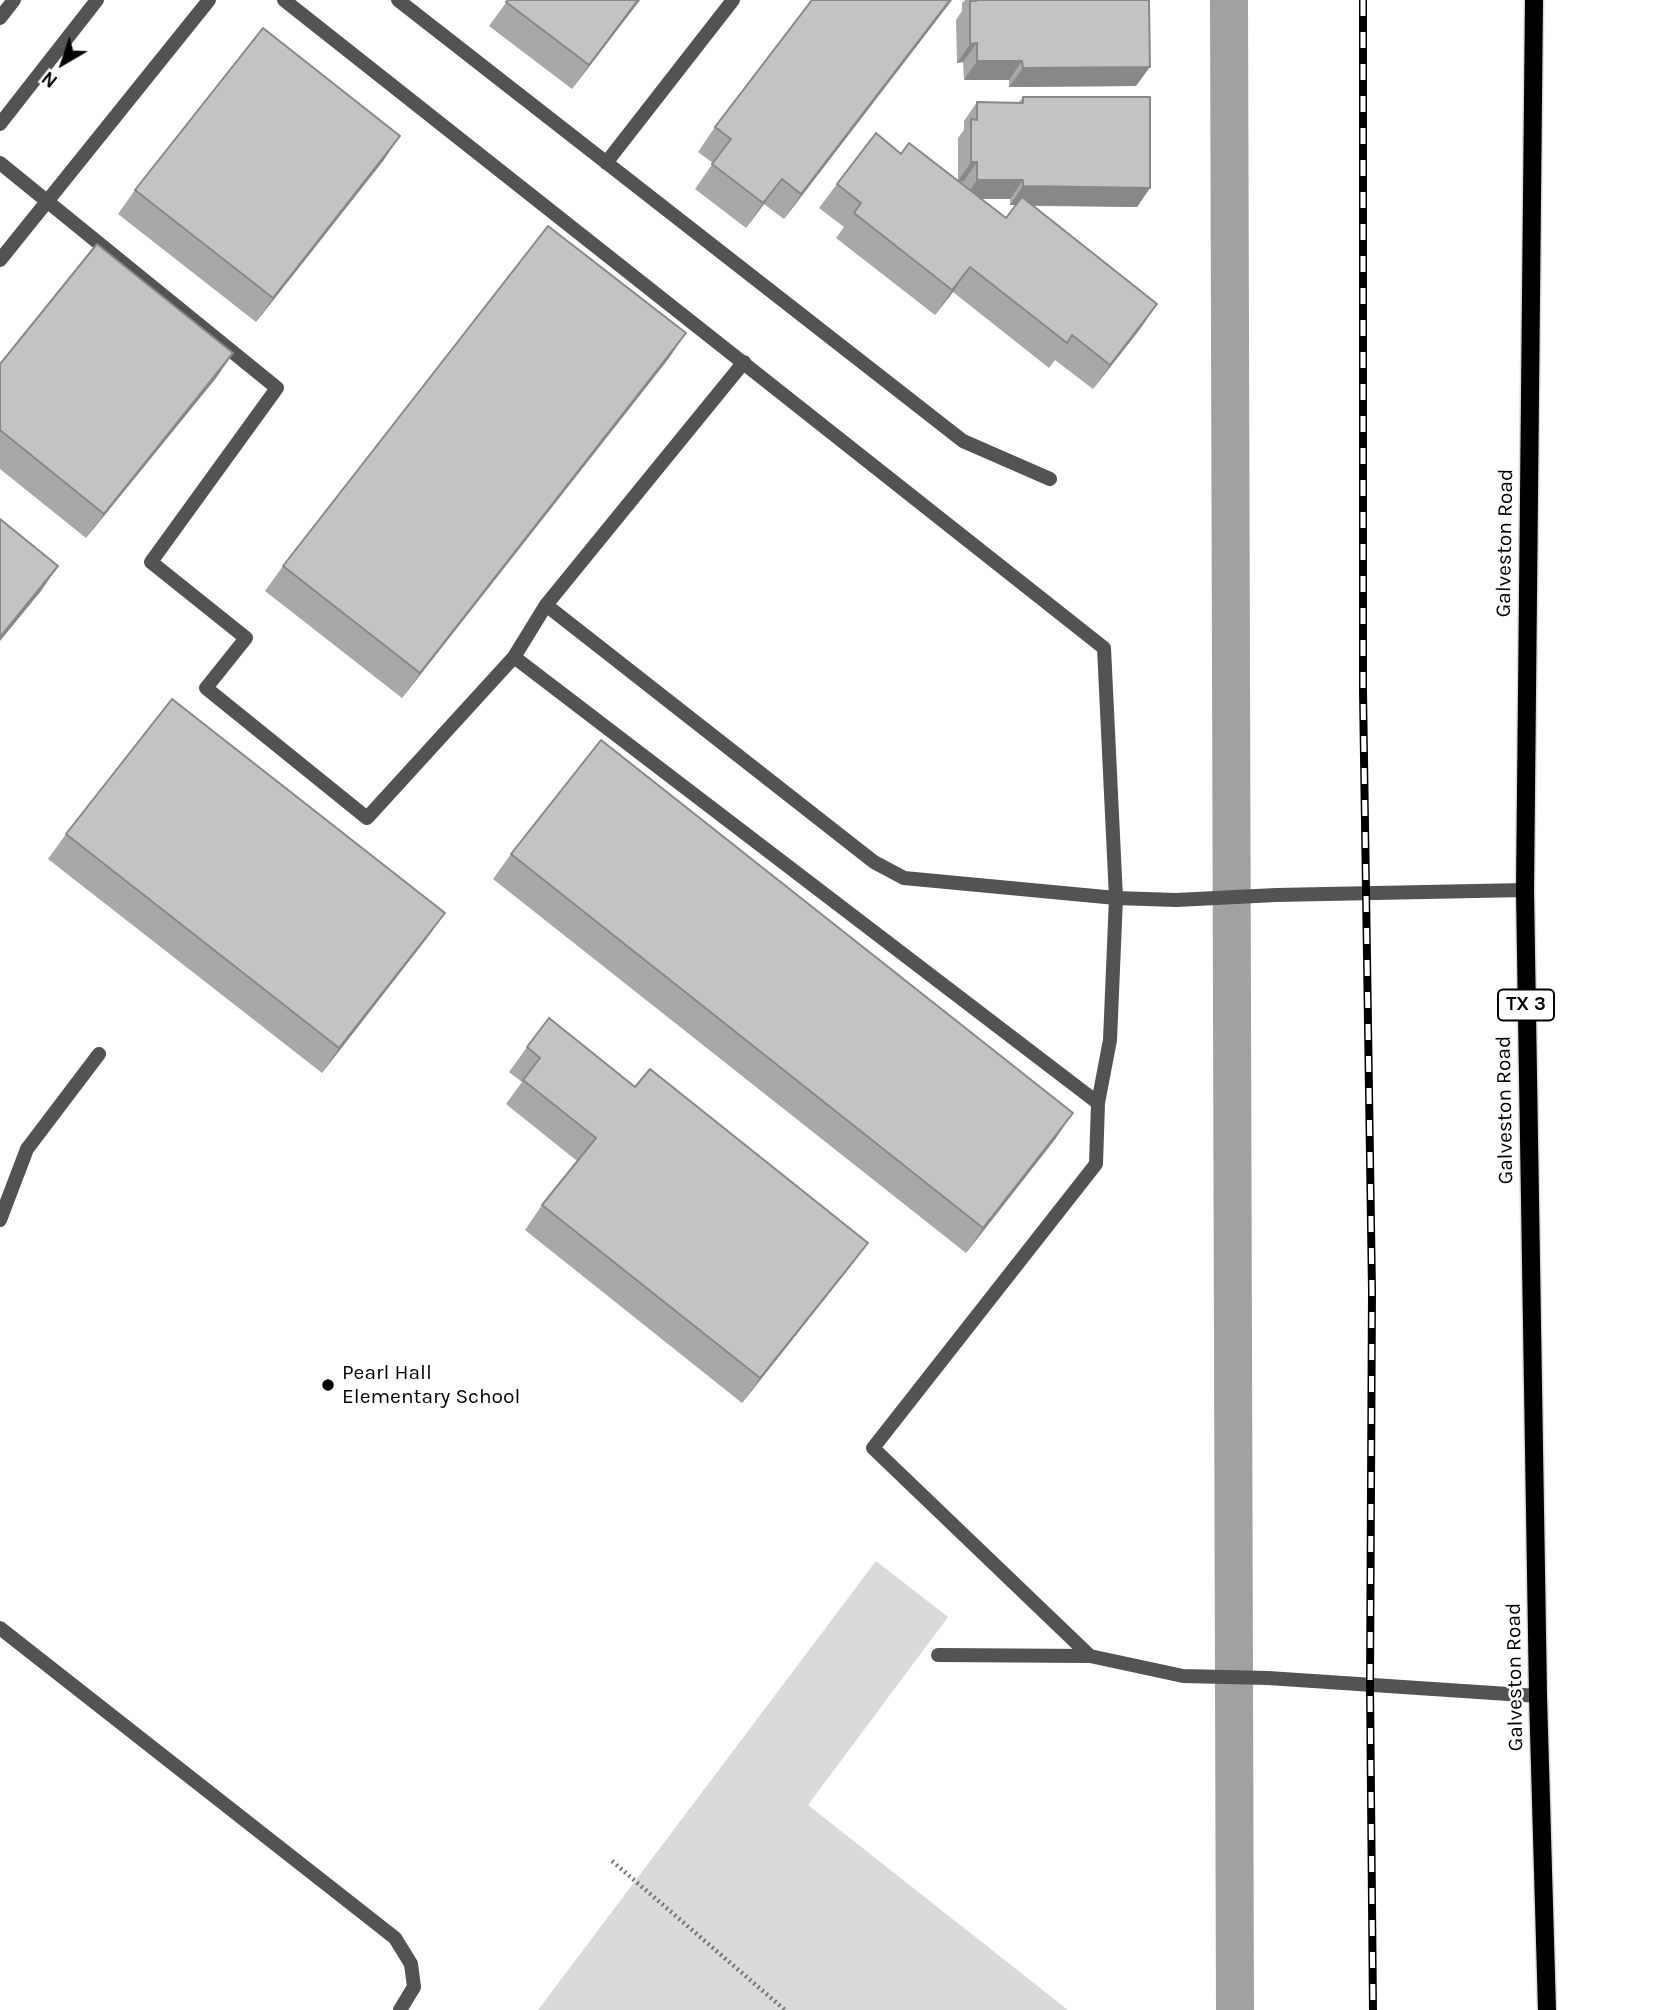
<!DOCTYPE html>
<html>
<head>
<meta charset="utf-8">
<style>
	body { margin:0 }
	#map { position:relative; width:1670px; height:2010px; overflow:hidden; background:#fff; font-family:Karla,sans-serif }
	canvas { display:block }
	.north { position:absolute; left:28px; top:28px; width:70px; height:70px; -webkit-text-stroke:5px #fff; paint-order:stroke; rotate:219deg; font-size:19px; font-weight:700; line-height:28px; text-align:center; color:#000 }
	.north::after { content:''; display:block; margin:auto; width:24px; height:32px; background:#000; clip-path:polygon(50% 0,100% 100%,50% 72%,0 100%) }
</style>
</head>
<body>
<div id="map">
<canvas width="1670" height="2010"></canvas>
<div class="north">N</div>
</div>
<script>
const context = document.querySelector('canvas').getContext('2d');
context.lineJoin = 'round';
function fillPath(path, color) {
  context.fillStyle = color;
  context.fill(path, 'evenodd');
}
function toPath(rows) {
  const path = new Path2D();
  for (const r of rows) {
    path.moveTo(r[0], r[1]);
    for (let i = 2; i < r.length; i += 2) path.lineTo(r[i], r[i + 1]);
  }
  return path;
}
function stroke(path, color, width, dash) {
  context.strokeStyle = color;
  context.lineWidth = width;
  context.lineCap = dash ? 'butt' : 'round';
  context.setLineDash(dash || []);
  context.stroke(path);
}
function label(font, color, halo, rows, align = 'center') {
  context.font = font + ' Karla,sans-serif';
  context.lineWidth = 5;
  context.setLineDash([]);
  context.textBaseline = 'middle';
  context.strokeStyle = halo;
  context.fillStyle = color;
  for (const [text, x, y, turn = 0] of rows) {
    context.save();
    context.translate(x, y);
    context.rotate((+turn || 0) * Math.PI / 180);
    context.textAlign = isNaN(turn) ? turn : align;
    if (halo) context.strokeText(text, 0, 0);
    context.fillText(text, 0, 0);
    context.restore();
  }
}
fillPath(toPath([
	[876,1561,948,1617,808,1805,1068,2010,538,2010]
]), '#dadada');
stroke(toPath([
	[1229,0,1235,2010]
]), '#a1a1a1', 38);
const primary = toPath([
	[1534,0,1525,890,1538,1696,1547,2010]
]);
stroke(primary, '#dbdbdb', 21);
stroke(toPath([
	[612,1861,785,2010]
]), '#757575', 4.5, [2, 3.5]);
stroke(toPath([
	[284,0,1104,648,1116,898,1110,1040,1098,1103,1096,1164,873,1448,1090,1656],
	[398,0,963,441,1050,479],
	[0,18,14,0],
	[0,124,97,0],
	[0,163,277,388,151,562,246,638,206,688,367,818,514,657,546,605,744,362],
	[606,163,733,0],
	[0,260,209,0],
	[546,605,874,862,904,878,1116,898,1176,900,1276,895,1525,890],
	[514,657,1098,1103],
	[0,1220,27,1149,99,1054],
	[0,1628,395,1938,411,1964,414,1987,400,2010],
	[938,1655,1090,1656,1183,1676,1268,1678,1538,1696]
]), '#535353', 14);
stroke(primary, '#000', 18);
const rail = toPath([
	[1363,0,1363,691,1372,1290,1370,1686,1373,2010]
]);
stroke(rail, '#000', 8);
stroke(rail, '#fff', 5, [16]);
fillPath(toPath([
	[508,0,640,0,572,89,489,26],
	[952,0,784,219,764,204,746,228,695,189,713,163,698,152,715,127],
	[965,0,1149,0,1136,86,1009,87,1009,80,964,80,963,62,957,63,956,20,962,11,962,3],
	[1023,97,1150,188,1137,207,1032,206,1157,304,1140,329,1093,389,1055,360,1049,368,953,292,935,315,836,238,844,227,819,208,837,184,901,154,958,181,958,138,964,130,964,121,977,102,1019,102],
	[981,199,1010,199,1010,205,1016,205,1006,218],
	[400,136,383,161,256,322,118,214,135,190],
	[233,353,216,378,86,538,0,469,0,364],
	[669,358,402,698,265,591,283,566],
	[66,834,445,913,427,938,322,1073,48,859],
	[511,854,1056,1138,966,1253,493,879],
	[527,1047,635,1087,868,1243,850,1267,742,1403,525,1230,542,1205,577,1161,506,1104,522,1082,509,1072]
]), '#a8a8a8');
fillPath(toPath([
	[638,0,640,0,572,89,589,65],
	[950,0,952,0,784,219,801,194],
	[977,43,963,62,957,63,970,44],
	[977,61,1022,61,1009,80,964,80],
	[1150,67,1136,86,1009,87,1023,68],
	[400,136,383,161,256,322,273,298],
	[971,162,977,162,964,181,958,181],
	[782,179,764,204,746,228,763,203],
	[977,180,1023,180,1010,199,964,199],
	[1023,186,1150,188,1137,207,1010,205],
	[970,267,953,292,935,315,952,290],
	[1157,304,1140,329,1093,389,1110,365],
	[686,333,669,358,402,698,420,673],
	[233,353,216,378,86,538,104,514],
	[58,566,41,591,0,641,0,637],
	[445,913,427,938,322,1073,339,1048],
	[1073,1113,1056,1138,966,1253,983,1228],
	[868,1243,850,1267,742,1403,760,1378]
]), '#888');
const building = toPath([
	[508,0,638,0,589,65,506,2,508,0],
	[812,0,950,0,801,194,782,179,763,203,712,164,731,139,715,127,812,0],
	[976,0,1149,0,1150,67,1023,68,1022,61,977,61,977,43,970,44,970,1,976,1,976,0],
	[263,28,400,136,273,298,135,190,263,28],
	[1023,97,1150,97,1150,188,1023,186,1023,180,977,180,977,162,971,162,971,119,977,120,977,102,1023,103,1023,97],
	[876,133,901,154,909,143,1006,218,1022,197,1157,304,1110,365,1072,335,1067,343,970,267,952,290,854,213,861,203,837,184,876,133],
	[548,226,686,333,420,673,283,566,548,226],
	[97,244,233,353,104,514,0,430,0,364,97,244],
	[0,519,58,566,0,637,0,519],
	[172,699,445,913,339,1048,66,834,172,699],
	[601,740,1073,1113,983,1228,511,854,601,740],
	[549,1018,635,1087,650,1069,868,1243,760,1378,542,1205,596,1138,523,1080,540,1058,527,1047,549,1018]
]);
fillPath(building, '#c3c3c3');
stroke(building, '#888', 2);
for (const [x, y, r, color] of [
	[328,1385,7,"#000"]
]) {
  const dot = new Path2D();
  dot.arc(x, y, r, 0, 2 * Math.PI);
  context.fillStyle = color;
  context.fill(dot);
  stroke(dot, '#fff', 2.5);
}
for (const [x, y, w] of [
	[1526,1005,56]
]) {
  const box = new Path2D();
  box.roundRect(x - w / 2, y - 15.5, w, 31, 5);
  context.fillStyle = '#fff';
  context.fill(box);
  stroke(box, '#000', 2);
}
label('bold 19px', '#000', null, [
	["TX 3",1526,1005]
]);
label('21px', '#000', '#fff', [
	["Galveston Road",1505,543,-89],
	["Galveston Road",1505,1110,-91],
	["Galveston Road",1515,1677,-91]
]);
label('21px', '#000', '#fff', [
	["Pearl Hall",342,1373],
	["Elementary School",342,1397]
], 'left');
</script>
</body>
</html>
